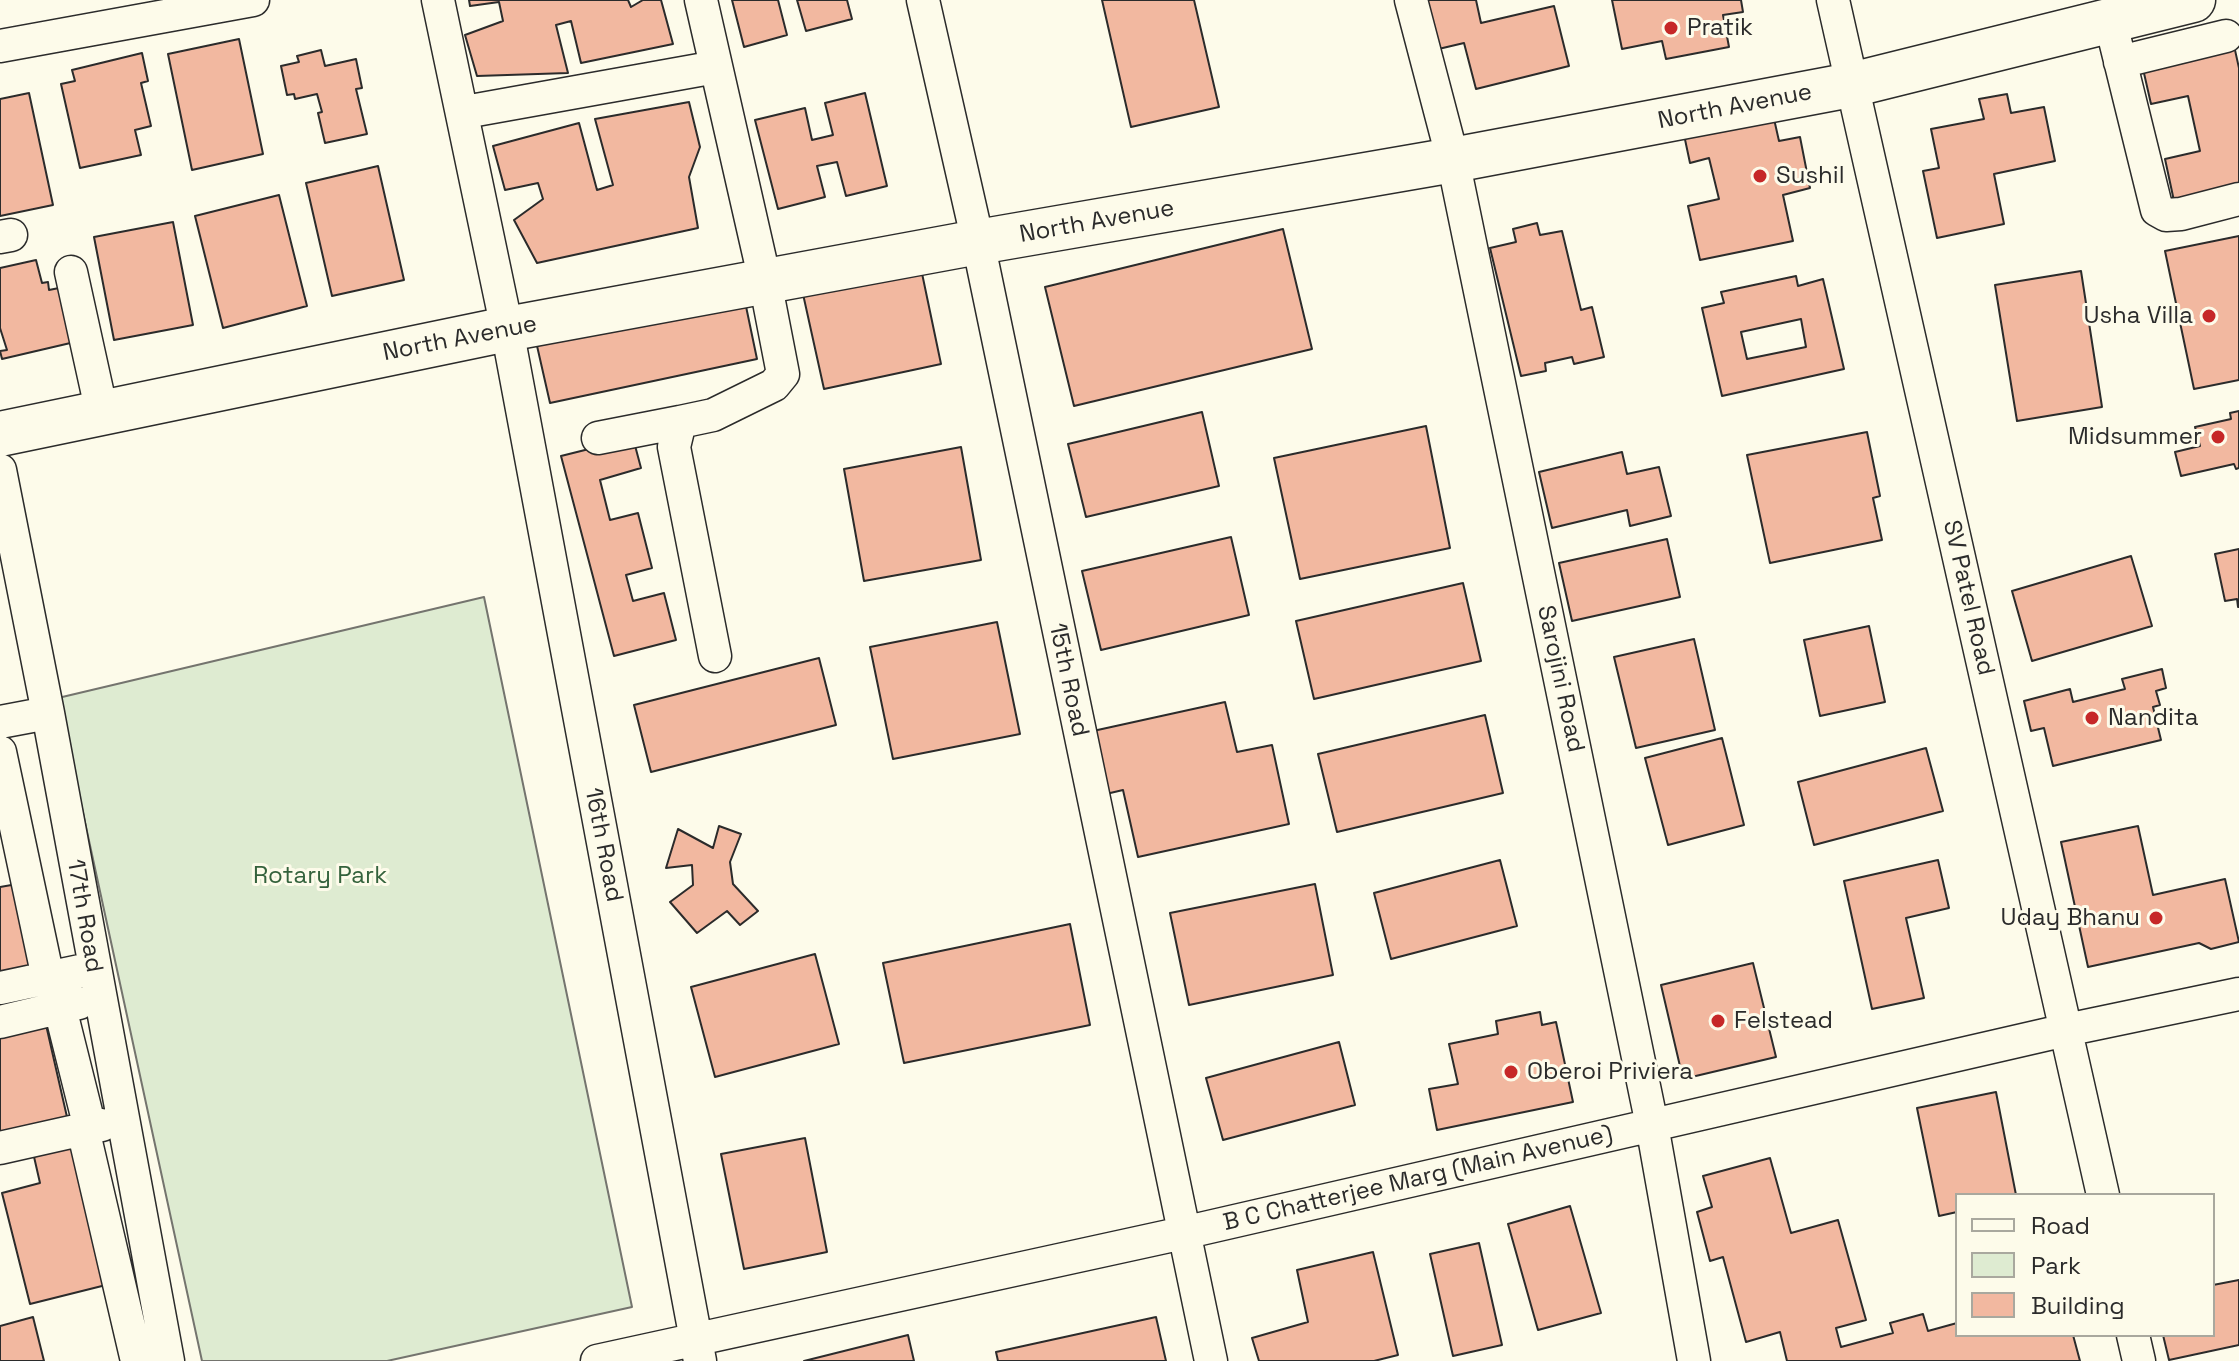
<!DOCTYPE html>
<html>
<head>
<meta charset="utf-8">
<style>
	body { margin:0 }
	#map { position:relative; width:2239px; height:1361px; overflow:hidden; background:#fdfbea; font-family:"Space Grotesk",sans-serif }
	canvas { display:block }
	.legend { position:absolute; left:1955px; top:1193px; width:260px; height:144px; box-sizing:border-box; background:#fdfbea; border:2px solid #a9a89e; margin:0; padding:10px 14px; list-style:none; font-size:24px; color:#2b2b2b }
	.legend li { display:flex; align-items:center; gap:16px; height:40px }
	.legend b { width:40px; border:2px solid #a9a89e }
</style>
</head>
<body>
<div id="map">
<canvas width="2239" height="1361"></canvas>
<ul class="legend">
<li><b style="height:10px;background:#fdfbea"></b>Road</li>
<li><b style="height:22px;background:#deebd1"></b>Park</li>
<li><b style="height:22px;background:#f2b8a0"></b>Building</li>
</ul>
</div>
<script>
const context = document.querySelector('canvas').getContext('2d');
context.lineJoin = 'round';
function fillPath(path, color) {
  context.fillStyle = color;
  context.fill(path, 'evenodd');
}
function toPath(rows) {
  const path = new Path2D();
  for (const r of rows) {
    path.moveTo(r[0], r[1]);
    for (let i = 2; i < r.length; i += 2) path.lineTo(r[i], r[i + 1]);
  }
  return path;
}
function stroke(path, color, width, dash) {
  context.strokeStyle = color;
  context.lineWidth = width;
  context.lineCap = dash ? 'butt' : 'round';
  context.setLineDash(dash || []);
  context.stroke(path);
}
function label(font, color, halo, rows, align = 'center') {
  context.font = font + ' "Space Grotesk",sans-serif';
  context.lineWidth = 6;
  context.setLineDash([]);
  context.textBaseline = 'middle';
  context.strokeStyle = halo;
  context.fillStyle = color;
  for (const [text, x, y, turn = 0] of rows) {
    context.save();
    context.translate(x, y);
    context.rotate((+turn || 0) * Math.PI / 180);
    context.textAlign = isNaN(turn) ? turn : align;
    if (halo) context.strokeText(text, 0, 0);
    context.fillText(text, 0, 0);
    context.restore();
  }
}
const green = toPath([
	[484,597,632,1307,387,1361,202,1361,58,698,484,597]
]);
fillPath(green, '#deebd1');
stroke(green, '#74746e', 2);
const building = toPath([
	[469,0,628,0,631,7,643,0,661,0,673,44,581,63,571,21,556,25,568,73,477,76,465,35,503,21,499,2,470,6,469,0],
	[732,0,778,0,787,35,744,47,732,0],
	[797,0,847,0,852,19,806,31,797,0],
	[1102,0,1194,0,1219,107,1131,127,1102,0],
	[1418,0,1476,0,1481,23,1554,6,1569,66,1476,89,1464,43,1430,51,1418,0],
	[1612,0,1741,0,1743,12,1723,15,1729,47,1666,59,1662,41,1622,49,1612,0],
	[239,39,263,154,192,170,168,54,239,39],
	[2233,41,2239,68,2239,187,2174,201,2165,159,2200,151,2188,96,2151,104,2141,60,2233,41],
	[321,50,325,66,356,59,362,88,356,89,367,134,325,143,318,113,322,112,317,94,295,99,294,94,287,95,281,66,299,62,297,56,321,50],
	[142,53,148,81,141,83,151,126,135,130,141,155,80,168,61,84,75,81,72,70,142,53],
	[29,93,53,205,0,216,0,99,29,93],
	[865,93,887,186,846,196,837,162,817,166,825,197,778,209,755,120,805,108,812,140,833,135,825,103,865,93],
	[2007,94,2011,113,2044,107,2055,161,1994,174,2004,224,1937,238,1923,171,1939,168,1931,129,1984,119,1979,99,2007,94],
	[689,102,700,147,689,177,698,228,537,263,514,220,543,199,538,183,505,190,493,146,579,123,597,190,613,185,595,119,689,102],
	[1772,110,1779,141,1800,137,1810,188,1783,195,1793,241,1700,260,1688,206,1719,199,1709,158,1690,163,1683,130,1772,110],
	[378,166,404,280,332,296,306,183,378,166],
	[279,195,307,306,223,328,195,216,279,195],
	[173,222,193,325,114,340,94,237,173,222],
	[1537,223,1540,235,1562,231,1581,310,1592,307,1604,357,1574,364,1572,357,1545,363,1546,371,1521,376,1490,248,1516,242,1513,229,1537,223],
	[1283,229,1312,349,1074,406,1045,287,1283,229],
	[2239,236,2239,380,2194,389,2165,251,2239,236],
	[919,259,941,364,824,389,801,285,919,259],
	[36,260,42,283,48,282,49,290,59,288,79,341,2,359,0,351,7,350,0,328,0,268,36,260],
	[2081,271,2102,407,2017,421,1995,285,2081,271],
	[1796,276,1798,286,1823,279,1844,369,1722,396,1702,308,1724,303,1721,292,1796,276],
	[1801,319,1806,347,1747,359,1741,332,1801,319],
	[743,292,757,359,550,403,535,337,743,292],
	[2239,411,2239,468,2236,469,2234,464,2181,476,2175,452,2200,446,2195,427,2231,419,2230,413,2239,411],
	[1202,412,1219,486,1086,517,1068,444,1202,412],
	[1426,426,1450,548,1300,579,1274,458,1426,426],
	[1867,432,1880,496,1873,498,1882,540,1770,563,1747,455,1867,432],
	[633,438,641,468,600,480,610,520,638,513,652,568,626,575,633,601,664,593,676,640,614,656,561,456,633,438],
	[961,447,981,560,864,581,844,469,961,447],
	[1622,452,1627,474,1659,467,1671,516,1630,526,1627,510,1552,528,1539,472,1622,452],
	[1231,537,1249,615,1101,650,1082,571,1231,537],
	[1667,539,1680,597,1572,621,1559,563,1667,539],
	[2239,549,2239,607,2238,607,2237,599,2225,601,2215,554,2239,549],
	[2131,556,2152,626,2032,661,2012,591,2131,556],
	[1463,583,1481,661,1314,699,1296,621,1463,583],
	[997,622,1020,734,893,759,870,647,997,622],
	[1869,626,1885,702,1820,716,1804,640,1869,626],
	[1694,639,1715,730,1636,748,1614,657,1694,639],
	[819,658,836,725,651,772,634,705,819,658],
	[2162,669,2166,688,2156,691,2160,705,2153,707,2161,740,2053,766,2044,728,2031,731,2024,701,2070,689,2073,702,2125,689,2122,679,2162,669],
	[1225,702,1237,752,1272,745,1289,824,1138,857,1123,790,1106,794,1093,731,1225,702],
	[1485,715,1503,793,1337,832,1318,754,1485,715],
	[1722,738,1744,825,1668,845,1645,758,1722,738],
	[1926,748,1943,811,1814,845,1798,782,1926,748],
	[719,826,741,834,730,862,733,884,758,911,740,925,727,911,697,933,670,902,693,885,692,865,666,868,678,829,713,848,719,826],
	[2138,826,2153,895,2225,879,2239,942,2211,949,2199,943,2088,967,2061,842,2138,826],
	[1500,860,1517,926,1391,959,1374,893,1500,860],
	[1938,860,1949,908,1906,918,1924,998,1872,1009,1844,881,1938,860],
	[23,883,38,970,0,977,0,887,23,883],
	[1315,884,1333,975,1189,1005,1170,913,1315,884],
	[1070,924,1090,1025,904,1063,883,963,1070,924],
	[815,954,839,1044,715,1077,691,987,815,954],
	[1753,963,1776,1057,1683,1079,1661,985,1753,963],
	[1540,1012,1542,1025,1556,1022,1573,1102,1437,1130,1429,1089,1458,1084,1449,1044,1498,1034,1496,1021,1540,1012],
	[44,1016,67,1117,0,1133,0,1026,44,1016],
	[1339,1042,1355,1105,1223,1140,1206,1078,1339,1042],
	[1996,1092,2016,1195,1957,1195,1957,1212,1939,1216,1917,1108,1996,1092],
	[77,1137,106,1285,30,1304,2,1193,40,1183,32,1148,77,1137],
	[805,1138,827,1252,744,1269,721,1154,805,1138],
	[1770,1158,1791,1233,1838,1220,1866,1320,1836,1328,1841,1347,1893,1333,1890,1323,1923,1314,1928,1331,1957,1323,1957,1335,2073,1335,2080,1361,1787,1361,1780,1332,1746,1342,1723,1257,1710,1261,1697,1212,1712,1207,1703,1176,1770,1158],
	[1570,1206,1601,1313,1538,1330,1508,1224,1570,1206],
	[1479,1243,1502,1345,1453,1356,1430,1254,1479,1243],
	[1373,1252,1398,1355,1374,1361,1259,1361,1252,1338,1308,1322,1297,1270,1373,1252],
	[2239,1280,2239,1345,2169,1360,2163,1335,2213,1335,2213,1285,2239,1280],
	[33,1317,44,1361,0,1361,0,1326,33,1317],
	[1156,1317,1166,1361,998,1361,996,1352,1156,1317],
	[908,1335,914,1361,804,1361,908,1335]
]);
fillPath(building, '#f2b8a0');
stroke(building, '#2b2b2b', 2);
const street = toPath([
	[438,0,507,329,700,1361],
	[701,0,765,281,783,374,774,385,713,415,680,422,674,447,715,656],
	[923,0,978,242,1211,1361],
	[1411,0,1453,160,1652,1125,1694,1361],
	[1833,0,2103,1195],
	[2110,20,2157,210,2166,215,2181,214,2239,199],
	[0,46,253,0],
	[2120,62,2226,36],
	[476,110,716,67],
	[0,237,11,235],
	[71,272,102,413],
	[598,438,680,422],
	[0,470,48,713,168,1361],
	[0,722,48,713],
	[0,752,48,978],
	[0,988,94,968],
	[60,1008,87,1116],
	[0,1022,79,1003],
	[83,1129,137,1361],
	[0,1148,102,1125],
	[2133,1335,2139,1361],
	[597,1361,1183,1233,2066,1030,2239,994]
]);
const secondary = toPath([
	[0,434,507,329,978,242,1453,160,1851,85,2193,0]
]);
stroke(street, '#2b2b2b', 35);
stroke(secondary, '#2b2b2b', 47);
stroke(street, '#fdfbea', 32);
stroke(secondary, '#fdfbea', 44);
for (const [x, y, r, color] of [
	[1671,28,8,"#c62828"],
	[1760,176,8,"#c62828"],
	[2209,316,8,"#c62828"],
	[2218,437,8,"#c62828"],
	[2092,718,8,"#c62828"],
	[2156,918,8,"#c62828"],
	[1718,1021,8,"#c62828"],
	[1511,1072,8,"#c62828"]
]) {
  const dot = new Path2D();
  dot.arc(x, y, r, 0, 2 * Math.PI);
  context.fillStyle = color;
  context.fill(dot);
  stroke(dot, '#fdfbea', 3);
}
label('24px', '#2b2b2b', '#fdfbea', [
	["Pratik",1687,28],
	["Sushil",1776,176],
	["Usha Villa",2193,316,"right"],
	["Midsummer",2202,437,"right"],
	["Nandita",2108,718],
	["Uday Bhanu",2140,918,"right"],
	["Felstead",1734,1021],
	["Oberoi Priviera",1527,1072]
], 'left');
label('24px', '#2b2b2b', '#fdfbea', [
	["North Avenue",1735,107,-11],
	["North Avenue",1097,222,-10],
	["North Avenue",460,339,-11],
	["SV Patel Road",1968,598,77],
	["Sarojini Road",1560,679,78],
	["15th Road",1068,680,78],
	["16th Road",603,845,79],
	["17th Road",84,916,80],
	["B C Chatterjee Marg (Main Avenue)",1418,1179,-13]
]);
label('24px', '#34623c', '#fdfbea', [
	["Rotary Park",320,876]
]);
</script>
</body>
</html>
